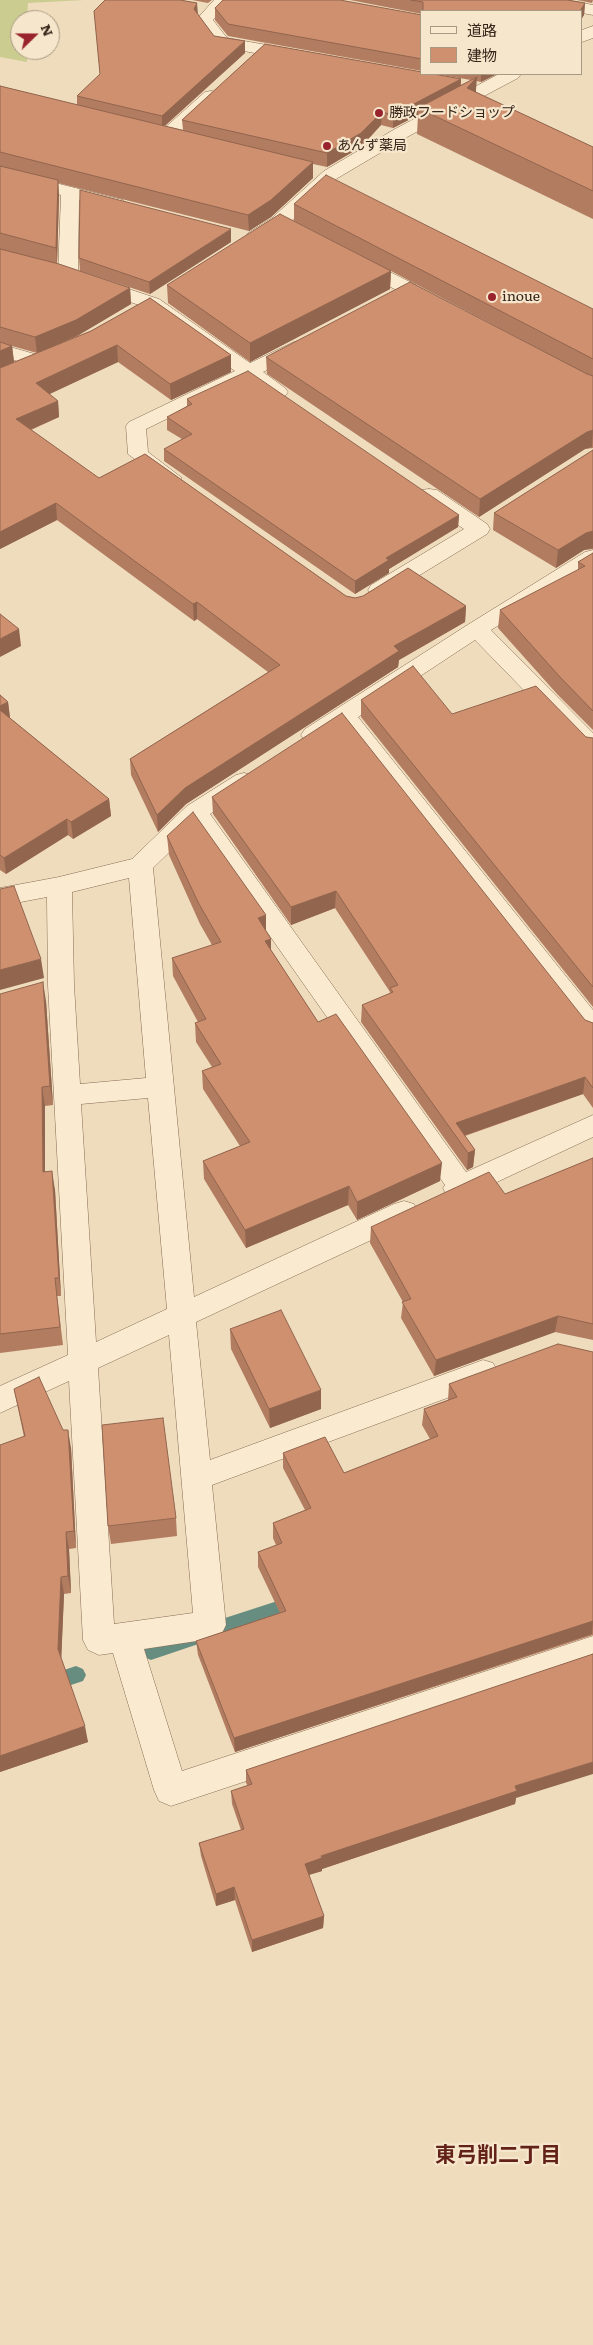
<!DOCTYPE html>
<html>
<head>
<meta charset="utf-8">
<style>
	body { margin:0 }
	#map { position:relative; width:593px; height:2345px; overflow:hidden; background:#efdcbc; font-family:Literata,"Noto Sans JP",serif }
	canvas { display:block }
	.legend { position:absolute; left:420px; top:10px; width:162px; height:65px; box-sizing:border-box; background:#f6e6cb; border:1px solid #a99984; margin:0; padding:6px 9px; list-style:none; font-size:15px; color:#35251a }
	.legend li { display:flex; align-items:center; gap:10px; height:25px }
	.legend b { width:25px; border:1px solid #a99984 }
	.north { position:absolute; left:10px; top:10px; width:50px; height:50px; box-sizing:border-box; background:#f6e6cb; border:1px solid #a99984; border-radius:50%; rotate:68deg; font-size:14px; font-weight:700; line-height:20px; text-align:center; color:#35251a }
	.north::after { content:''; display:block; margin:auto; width:18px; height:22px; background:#98232d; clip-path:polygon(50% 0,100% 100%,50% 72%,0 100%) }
</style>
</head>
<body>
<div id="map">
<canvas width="593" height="2345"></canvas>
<ul class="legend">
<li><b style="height:6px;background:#faeacf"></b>道路</li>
<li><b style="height:14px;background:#cf9070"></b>建物</li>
</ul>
<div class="north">N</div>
</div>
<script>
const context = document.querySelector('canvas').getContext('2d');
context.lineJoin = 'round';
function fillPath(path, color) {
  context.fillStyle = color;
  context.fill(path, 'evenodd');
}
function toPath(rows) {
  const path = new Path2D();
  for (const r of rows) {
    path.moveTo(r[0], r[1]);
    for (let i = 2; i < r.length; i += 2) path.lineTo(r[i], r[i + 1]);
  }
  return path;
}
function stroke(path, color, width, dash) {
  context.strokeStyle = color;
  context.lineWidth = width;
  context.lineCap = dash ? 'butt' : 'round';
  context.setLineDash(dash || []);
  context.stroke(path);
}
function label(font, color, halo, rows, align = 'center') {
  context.font = font + ' Literata,"Noto Sans JP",serif';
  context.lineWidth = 4.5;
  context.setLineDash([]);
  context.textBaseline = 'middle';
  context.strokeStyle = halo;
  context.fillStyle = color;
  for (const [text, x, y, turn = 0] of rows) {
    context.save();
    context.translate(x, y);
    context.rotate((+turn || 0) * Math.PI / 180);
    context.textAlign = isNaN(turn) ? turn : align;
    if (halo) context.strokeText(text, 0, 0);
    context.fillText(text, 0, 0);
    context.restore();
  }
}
fillPath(toPath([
	[0,0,84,0,28,3,27,20,20,20,20,50,27,50,27,62,0,57]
]), '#cbcd90');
fillPath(toPath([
	[299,1594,306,1596,308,1602,306,1608,299,1610,151,1660,144,1657,142,1651,144,1645,151,1642,299,1594],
	[76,1666,83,1669,86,1675,83,1681,47,1693,40,1690,37,1684,40,1678,76,1666]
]), '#678d81');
const minor = toPath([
	[214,0,231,0,213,20,227,38,295,50,301,51,304,55,301,59,295,60,215,46,196,20,214,0],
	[532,0,567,0,593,5,593,15,540,5,534,4,532,0],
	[593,26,593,38,582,42,582,30,593,26],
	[499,74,521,74,518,78,407,137,336,179,286,226,262,241,255,243,248,241,246,237,248,233,272,218,324,171,395,129,499,74],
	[211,91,217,92,220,96,217,100,172,140,160,140,157,136,160,132,205,92,211,91],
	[0,169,123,200,125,204,123,208,116,210,79,200,78,275,75,279,68,281,61,279,58,275,61,195,0,180,0,169],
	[358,256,416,285,419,289,416,293,409,295,402,293,351,266,348,262,351,258,358,256],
	[95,278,159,299,250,363,294,342,301,340,308,342,311,346,308,350,263,372,285,388,288,392,285,396,278,398,271,396,247,380,146,429,148,452,182,478,178,482,171,484,164,482,128,454,126,426,129,422,235,371,145,307,88,288,85,284,88,280,95,278],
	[0,344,45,357,48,361,45,365,38,367,0,356,0,344],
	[429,489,437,490,487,524,490,529,487,534,387,595,379,597,371,595,368,590,371,585,464,529,421,500,418,495,421,490,429,489],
	[593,550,593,567,491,630,593,733,593,755,585,753,475,640,358,717,593,1010,593,1039,584,1036,341,728,321,741,313,743,305,741,301,735,305,729,469,624,585,552,593,550],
	[244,773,252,775,256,781,252,787,210,814,466,1172,593,1115,593,1137,467,1196,457,1199,447,1196,443,1188,445,1185,194,828,153,868,194,1297,394,1204,404,1201,414,1204,418,1212,414,1220,196,1322,210,1460,483,1360,493,1363,498,1372,493,1381,212,1485,226,1625,221,1635,210,1639,144,1649,182,1771,593,1636,593,1666,171,1806,159,1801,154,1790,113,1653,99,1655,88,1650,83,1640,69,1381,0,1413,0,1386,68,1355,48,985,47,897,0,906,0,888,59,877,132,859,187,806,236,775,244,773],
	[129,878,146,1078,80,1084,74,985,72,892,129,878],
	[148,1098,167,1309,96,1342,81,1104,148,1098],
	[169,1335,193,1613,114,1624,98,1368,169,1335]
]);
stroke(minor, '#876b55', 1);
fillPath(minor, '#faeacf');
fillPath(toPath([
	[105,0,180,0,197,3,197,14,214,36,245,41,245,53,165,126,183,130,182,120,265,44,422,72,422,74,434,74,461,79,461,85,471,80,435,74,497,74,481,82,476,81,476,92,593,147,593,219,417,134,418,115,393,128,381,125,361,147,327,167,313,164,313,178,271,217,249,231,58,183,59,196,57,264,130,288,131,304,77,336,37,353,12,346,14,362,9,364,91,331,150,298,231,355,231,372,171,400,118,362,49,394,58,401,59,417,31,430,99,478,145,454,346,596,355,598,363,596,408,568,466,606,465,622,399,660,398,667,186,804,158,832,131,775,130,759,268,672,197,619,194,621,57,520,0,549,0,86,77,105,77,96,100,74,94,11],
	[192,0,212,0,208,3],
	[350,0,567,0,585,3,584,15,582,18,582,11,422,11,422,14],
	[577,0,593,0,592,3],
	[215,8,422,15,422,71,228,36,215,20],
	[294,204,593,309,593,448,585,449,479,517,267,374,266,357,588,375,391,271,390,289,250,362,168,303,167,285,363,257,294,221],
	[231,242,150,294,80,271,79,258],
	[187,399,459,515,458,527,389,569,389,573,355,594,164,461,164,449,182,439,167,430,167,417,187,406],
	[593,450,593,549,584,550,556,568,493,530,494,513],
	[593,553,593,730,558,695,498,628,500,610,578,570,578,562],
	[0,695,8,702,10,718,109,799,111,816,73,839,68,835,6,874,0,870],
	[361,700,452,714,593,738,593,1007,361,717],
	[212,797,585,1020,593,1023,593,1108,583,1094,465,1136,475,1150,473,1167,467,1170,361,1022,362,1005,390,994,390,992,335,908,291,925,213,814],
	[167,836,266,931,271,950,318,1022,440,1181,357,1220,348,1205,246,1248,204,1179,203,1161,240,1146,203,1089,202,1071,212,1067,196,1042,195,1023,198,1022,173,976,172,958,212,945,200,924,169,855],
	[0,994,46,1001,53,1105,45,1106,45,1171,55,1190,61,1296,57,1296,63,1345,0,1353],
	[593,1158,593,1340,555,1332,434,1376,401,1318,403,1302,370,1243,371,1227,505,1194],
	[230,1329,321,1409,270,1428,231,1349],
	[593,1352,593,1635,235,1752,198,1655,196,1641,280,1613,258,1567,258,1552,276,1545,273,1538,273,1523,305,1510,283,1468,283,1453,344,1473,430,1439,422,1425,424,1409,448,1400,449,1384],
	[14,1389,71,1448,76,1548,69,1549,71,1593,64,1594,61,1658,88,1742,0,1772,0,1445,24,1437],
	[176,1518,177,1536,111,1544,108,1526],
	[246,1770,516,1798,515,1804,322,1869,322,1871,309,1875,324,1916,323,1928,252,1952,235,1900,216,1906,201,1856,199,1843,241,1830,232,1804,231,1791,248,1786,246,1783]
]), '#b27c60');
fillPath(toPath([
	[197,3,198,15,194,9],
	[585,3,584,15,582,18,582,11,580,11],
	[245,41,245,53,162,128,162,116],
	[481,74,497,74,481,82],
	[477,77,475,103,467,88],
	[461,79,460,92,418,108,418,115,393,128,393,115],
	[382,112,381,125,361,147,327,167,327,153],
	[313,162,313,178,271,217,249,231,248,215],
	[58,180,59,196,57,265,56,248],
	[231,229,231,242,150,294,149,282],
	[391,271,390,289,250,362,250,343],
	[130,288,131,304,77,336,37,353,35,337],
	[117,345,118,362,37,400,36,383],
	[12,346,14,362,0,368,0,351],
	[231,355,231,372,171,400,170,384],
	[58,401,59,417,18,435,16,419],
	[593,430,592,447,585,449,479,517,480,499,587,432],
	[56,503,57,520,0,549,0,532],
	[459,515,458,527,389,569,389,573,355,594,355,581,386,558],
	[593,531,593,548,584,550,556,568,558,550,586,533],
	[197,602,197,619,194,621,193,604],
	[466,606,465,622,399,660,398,667,186,804,158,832,157,815,185,788,394,646],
	[19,629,21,646,0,657,0,639],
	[8,702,10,718,0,724,0,706],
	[109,799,111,816,73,839,71,822],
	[67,819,68,835,6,874,4,858],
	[336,891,335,908,291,925,291,907],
	[266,915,266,934,258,918],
	[271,939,271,958,265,941],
	[41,959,44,978,0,990,0,970],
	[43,982,46,1001,53,1105,50,1086],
	[585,1077,583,1094,457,1138,456,1123],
	[42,1087,45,1106,45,1190,43,1172],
	[475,1150,473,1167,467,1170,468,1153],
	[442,1163,440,1181,357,1220,357,1202],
	[52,1171,55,1190,61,1296,59,1278],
	[349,1186,348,1205,246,1248,245,1230],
	[558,1316,555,1332,434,1376,436,1360],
	[321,1390,321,1409,270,1428,269,1409],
	[68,1430,71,1448,76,1548,74,1531],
	[66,1532,69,1549,71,1593,68,1576],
	[61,1577,64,1594,61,1666,58,1649],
	[593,1621,592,1634,235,1752,234,1738],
	[85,1726,88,1742,0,1772,0,1756],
	[593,1762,593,1774,516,1798,515,1804,322,1869,322,1871,305,1876,305,1864,321,1856,515,1786],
	[234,1887,235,1900,216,1906,216,1894],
	[324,1916,323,1928,252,1952,252,1940]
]), '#91654e');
const building = toPath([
	[105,0,180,0,197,3,194,9,214,36,245,41,162,116,77,96,100,74,94,11,105,0],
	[223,0,340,0,422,15,422,59,228,24,215,8,223,0],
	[411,0,567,0,585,3,580,11,423,11,423,2,411,0],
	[265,44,422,72,422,74,434,74,461,79,393,115,382,112,361,133,327,153,182,120,265,44],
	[477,77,467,88,593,147,593,191,418,108,477,77],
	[0,86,313,162,271,200,248,215,0,152,0,86],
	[0,166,58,180,56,248,0,233,0,166],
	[326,175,593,309,593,359,294,204,326,175],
	[80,190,231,229,149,282,79,258,80,190],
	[280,214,391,271,250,343,167,285,280,214],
	[0,249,59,264,130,288,76,320,35,337,0,327,0,249],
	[410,282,587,374,593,376,593,430,587,432,480,499,266,357,410,282],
	[150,298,231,355,170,384,117,345,36,383,58,401,16,419,99,478,145,454,346,596,355,598,363,596,408,568,466,606,394,646,399,651,185,788,157,815,130,759,280,665,197,602,193,604,56,503,0,532,0,368,91,331,150,298],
	[0,342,12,346,0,351,0,342],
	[248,371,459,515,386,558,389,560,355,581,164,449,192,434,167,417,192,404,187,399,248,371],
	[593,450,593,531,586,533,558,550,494,513,593,450],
	[593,553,593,711,560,677,500,610,585,566,578,562,593,553],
	[0,614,19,629,0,639,0,614],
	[413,666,452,714,536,686,586,737,593,738,593,987,361,700,413,666],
	[0,695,8,702,0,706,0,695],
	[0,710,109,799,71,822,67,819,4,858,0,855,0,710],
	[342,713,585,1020,593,1023,593,1088,585,1077,456,1123,475,1150,468,1153,362,1005,393,992,390,988,398,985,336,891,291,907,212,797,342,713],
	[193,812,266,915,258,918,271,939,265,941,318,1022,336,1014,442,1163,357,1202,349,1186,245,1230,203,1161,250,1142,202,1071,221,1064,195,1023,206,1019,172,958,221,942,199,904,167,836,193,812],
	[14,886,41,959,0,970,0,889,14,886],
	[43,982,50,1086,42,1087,43,1172,52,1171,59,1278,55,1278,60,1327,0,1334,0,994,43,982],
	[593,1158,593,1324,558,1316,436,1360,402,1302,411,1299,371,1227,489,1172,505,1194,593,1158],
	[281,1310,321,1390,269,1409,230,1329,281,1310],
	[558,1344,593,1352,593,1621,234,1738,196,1641,286,1611,258,1552,282,1543,273,1523,311,1508,283,1453,325,1437,344,1473,438,1436,424,1409,457,1397,449,1384,558,1344],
	[39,1377,63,1430,68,1430,74,1531,66,1532,68,1576,61,1577,58,1649,85,1726,0,1756,0,1445,25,1436,14,1389,39,1377],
	[163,1418,176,1518,108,1526,102,1425,163,1418],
	[593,1654,593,1762,515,1786,517,1791,321,1856,322,1858,305,1864,324,1916,252,1940,234,1887,216,1894,199,1843,244,1829,231,1791,252,1784,246,1770,593,1654]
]);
fillPath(building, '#cf9070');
stroke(building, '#91654e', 1);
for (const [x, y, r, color] of [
	[379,113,5,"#98232d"],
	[327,146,5,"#98232d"],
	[492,297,5,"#98232d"]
]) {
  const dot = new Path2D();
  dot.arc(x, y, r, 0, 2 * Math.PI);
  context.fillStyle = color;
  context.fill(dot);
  stroke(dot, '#f6e6cb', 2);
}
label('14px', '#35251a', '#f6e6cb', [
	["勝政フードショップ",389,113],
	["あんず薬局",337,146],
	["inoue",502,297]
], 'left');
label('bold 21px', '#632218', '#f6e6cb', [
	["東弓削二丁目",498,2156]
]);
</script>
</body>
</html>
